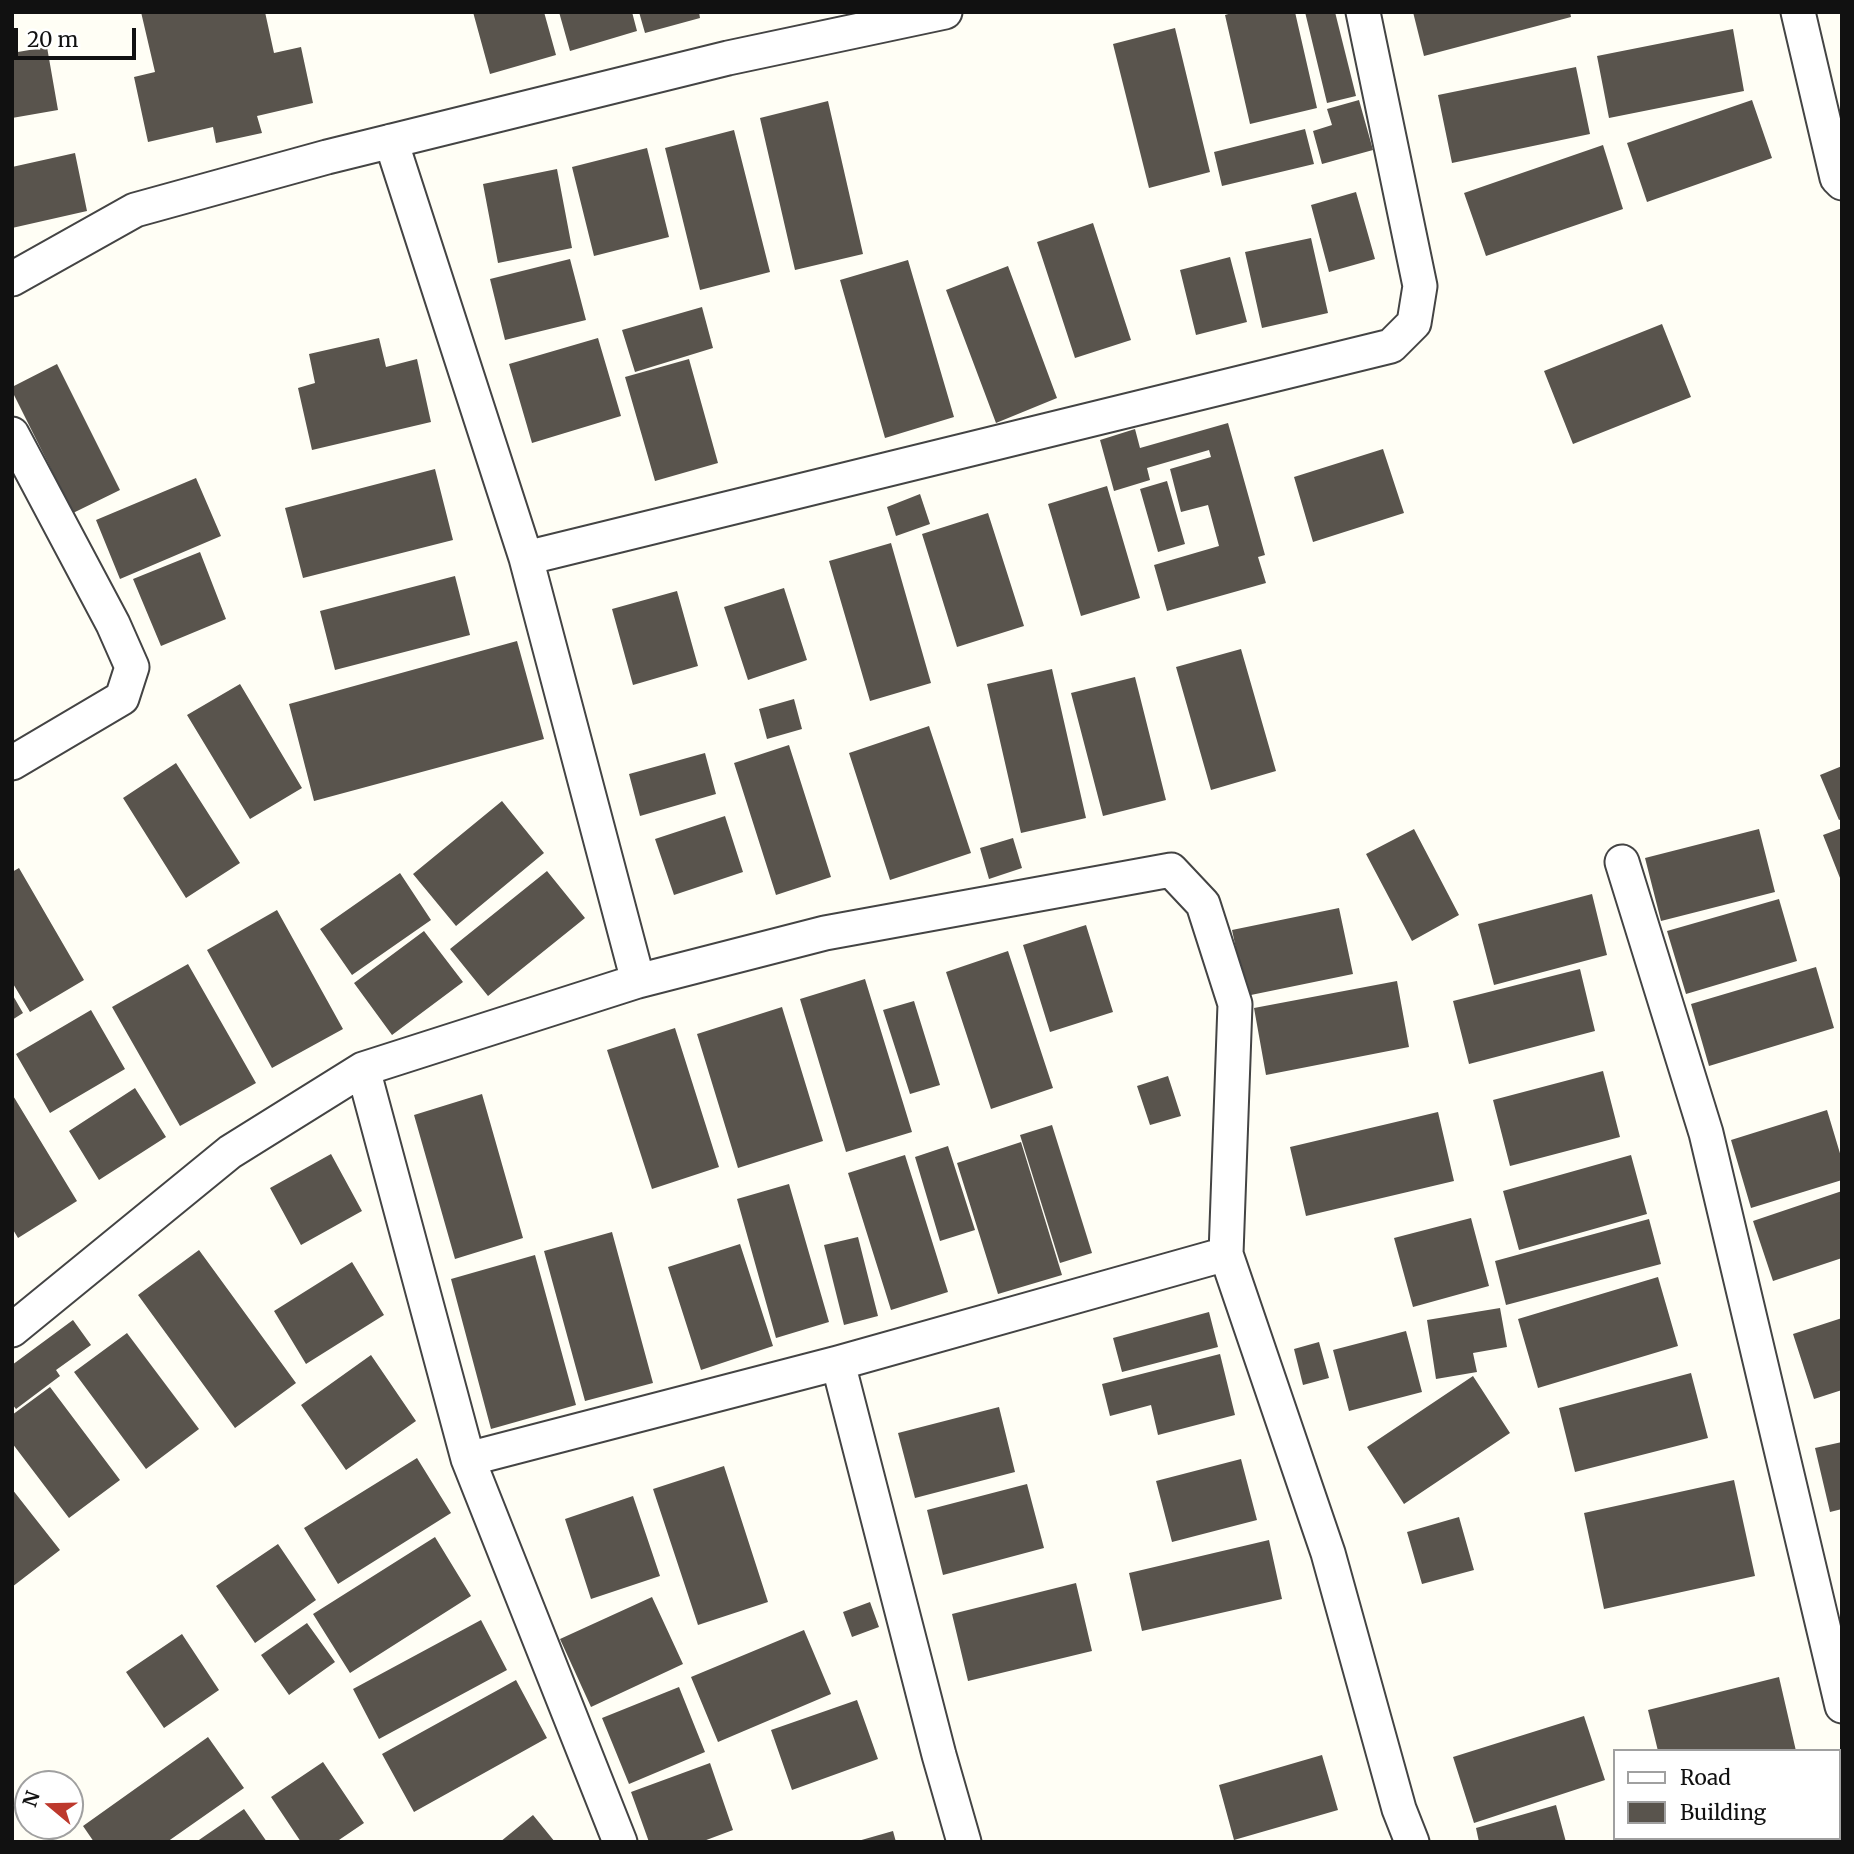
<!DOCTYPE html>
<html>
<head>
<meta charset="utf-8">
<style>
	body { margin:0 }
	#map { position:relative; width:1854px; height:1854px; overflow:hidden; background:#fffef5; font-family:Merriweather,serif }
	canvas { display:block }
	.frame { position:absolute; inset:0; border:14px solid #111; pointer-events:none }
	.legend { position:absolute; left:1613px; top:1749px; width:228px; height:91px; box-sizing:border-box; background:#fff; border:2px solid #a0a0a0; margin:0; padding:9px 12px; list-style:none; font-size:21px; color:#111 }
	.legend li { display:flex; align-items:center; gap:14px; height:35px }
	.legend b { width:35px; border:2px solid #a0a0a0 }
	.north { position:absolute; left:14px; top:1770px; width:70px; height:70px; box-sizing:border-box; background:#fff; border:2px solid #a0a0a0; border-radius:50%; rotate:289deg; font-size:19px; font-weight:700; line-height:28px; text-align:center; color:#111 }
	.north::after { content:''; display:block; margin:auto; width:24px; height:32px; background:#bd392d; clip-path:polygon(50% 0,100% 100%,50% 72%,0 100%) }
	.scale { position:absolute; left:14px; top:28px; width:122px; height:32px; box-sizing:border-box; border:4px solid #111; border-top:0; padding-left:9px; font-size:21px; line-height:24px; white-space:nowrap; color:#111; -webkit-text-stroke:5px #fff; paint-order:stroke }
</style>
</head>
<body>
<div id="map">
<canvas width="1854" height="1854"></canvas>
<div class="frame"></div>
<ul class="legend">
<li><b style="height:9px;background:#fff"></b>Road</li>
<li><b style="height:19px;background:#59544d"></b>Building</li>
</ul>
<div class="north">N</div>
<div class="scale">20 m</div>
</div>
<script>
const context = document.querySelector('canvas').getContext('2d');
context.lineJoin = 'round';
function fillPath(path, color) {
  context.fillStyle = color;
  context.fill(path, 'evenodd');
}
function toPath(rows) {
  const path = new Path2D();
  for (const r of rows) {
    path.moveTo(r[0], r[1]);
    for (let i = 2; i < r.length; i += 2) path.lineTo(r[i], r[i + 1]);
  }
  return path;
}
function stroke(path, color, width, dash) {
  context.strokeStyle = color;
  context.lineWidth = width;
  context.lineCap = dash ? 'butt' : 'round';
  context.setLineDash(dash || []);
  context.stroke(path);
}
fillPath(toPath([
	[141,12,265,12,274,53,301,47,313,103,257,116,262,133,216,143,213,127,148,142,134,77,155,72],
	[473,12,544,12,556,55,490,74],
	[559,12,632,12,637,31,570,51],
	[639,12,699,12,700,18,645,33],
	[1235,12,1295,12,1317,108,1250,124,1225,15],
	[1305,12,1335,12,1356,96,1327,103],
	[1413,12,1570,12,1571,17,1424,56],
	[1175,28,1210,172,1149,188,1113,44],
	[1733,29,1744,91,1609,118,1597,56],
	[47,47,58,110,12,118,12,53],
	[1576,67,1590,134,1452,163,1438,95],
	[1359,100,1373,150,1322,164,1313,131,1332,125,1327,109],
	[1752,100,1772,158,1647,202,1627,143],
	[828,101,863,254,795,270,760,118],
	[1305,129,1314,164,1222,186,1214,152],
	[734,130,770,272,700,290,665,148],
	[1603,145,1623,209,1486,256,1464,193],
	[647,148,669,237,594,256,572,167],
	[75,153,87,211,12,228,12,167],
	[557,169,572,248,498,263,483,184],
	[1356,192,1375,259,1329,272,1311,205],
	[1093,223,1131,340,1075,358,1037,242],
	[1311,238,1328,313,1262,328,1245,252],
	[1230,257,1247,322,1196,335,1180,270],
	[570,259,586,320,505,340,490,279],
	[908,260,954,417,885,438,840,280],
	[1008,266,1057,398,996,423,946,290],
	[702,307,713,348,635,372,622,330],
	[1662,324,1691,397,1573,444,1544,371],
	[379,338,386,367,417,359,431,422,312,450,298,388,315,383,309,354],
	[598,338,621,416,532,443,509,364],
	[689,359,718,463,655,481,625,377],
	[57,364,120,490,73,513,12,391,12,387],
	[1228,423,1265,555,1258,557,1266,583,1167,611,1154,565,1219,546,1208,505,1181,512,1170,469,1211,457,1209,450,1147,468,1150,480,1114,491,1100,440,1135,429,1140,448],
	[1383,449,1404,513,1313,542,1294,477],
	[435,469,453,540,303,578,285,508],
	[196,478,221,536,120,579,96,520],
	[1167,481,1185,544,1158,552,1140,489],
	[1107,486,1140,598,1081,616,1048,504],
	[920,494,930,524,896,536,887,507],
	[988,513,1024,626,957,647,922,534],
	[891,543,931,683,870,701,829,561],
	[200,552,226,619,161,646,133,579],
	[455,576,470,635,335,670,320,611],
	[784,588,807,660,748,680,724,607],
	[677,591,698,666,633,685,612,609],
	[517,641,544,739,314,801,289,704],
	[1241,649,1276,771,1211,790,1176,667],
	[1052,669,1086,818,1021,833,987,684],
	[1135,677,1166,800,1103,816,1071,693],
	[240,684,302,788,250,819,187,715],
	[794,699,802,729,767,739,759,709],
	[929,726,971,853,890,880,849,753],
	[789,745,831,877,776,895,734,763],
	[705,753,716,794,640,816,629,774],
	[176,763,240,863,186,898,123,798],
	[1842,766,1842,819,1839,820,1820,775],
	[502,801,544,853,456,926,413,874],
	[725,816,743,872,674,895,655,839],
	[1842,828,1842,883,1823,835],
	[1414,829,1459,915,1412,941,1366,854],
	[1759,829,1775,892,1661,921,1645,858],
	[1013,838,1022,868,989,879,980,848],
	[19,868,84,980,30,1012,12,982,12,872],
	[547,871,585,918,488,996,450,949],
	[400,873,431,920,352,975,320,929],
	[1592,894,1607,955,1494,985,1478,924],
	[1779,899,1797,961,1686,994,1667,931],
	[1339,908,1353,974,1246,996,1232,930],
	[277,910,343,1029,272,1068,207,950],
	[1086,925,1113,1012,1050,1032,1023,945],
	[424,931,463,982,392,1035,354,983],
	[1008,951,1053,1088,991,1109,946,972],
	[188,964,256,1083,180,1126,112,1007],
	[1816,967,1834,1028,1709,1066,1691,1004],
	[1580,969,1595,1031,1469,1064,1453,1001],
	[865,979,912,1132,846,1152,800,999],
	[1397,981,1409,1047,1266,1075,1254,1008],
	[12,994,23,1013,12,1020],
	[914,1001,940,1085,910,1094,883,1010],
	[782,1007,823,1141,738,1168,697,1034],
	[91,1010,125,1069,50,1113,16,1054],
	[675,1028,719,1167,652,1189,607,1050],
	[1603,1071,1620,1137,1510,1166,1493,1100],
	[1168,1076,1181,1116,1150,1125,1137,1086],
	[135,1088,166,1137,99,1180,69,1131],
	[12,1094,77,1201,18,1238,12,1228],
	[482,1094,523,1238,455,1259,414,1115],
	[1827,1110,1842,1160,1842,1180,1751,1208,1731,1140],
	[1438,1112,1454,1181,1306,1216,1290,1147],
	[1052,1125,1092,1253,1060,1263,1020,1135],
	[1021,1142,1062,1275,998,1294,957,1163],
	[948,1146,975,1230,940,1241,915,1157],
	[331,1154,362,1211,301,1245,270,1188],
	[905,1155,948,1292,891,1310,848,1173],
	[1631,1155,1647,1214,1519,1250,1503,1191],
	[789,1184,829,1322,776,1338,737,1199],
	[1842,1191,1842,1258,1773,1281,1753,1221],
	[1471,1218,1489,1286,1413,1307,1394,1238],
	[1649,1219,1661,1264,1506,1305,1495,1261],
	[612,1232,653,1383,585,1401,544,1251],
	[858,1237,878,1316,844,1325,824,1245],
	[740,1244,773,1346,701,1370,668,1267],
	[199,1250,296,1383,235,1428,138,1295],
	[535,1255,576,1405,491,1429,451,1279],
	[352,1262,384,1315,306,1364,274,1311],
	[1658,1277,1678,1346,1538,1388,1518,1319],
	[1500,1308,1507,1347,1473,1353,1477,1372,1436,1379,1427,1320],
	[1209,1312,1218,1347,1122,1372,1113,1338],
	[1842,1318,1842,1390,1814,1399,1793,1334],
	[73,1320,91,1345,56,1370,60,1376,16,1409,12,1404,12,1365],
	[1406,1331,1422,1392,1349,1411,1333,1350],
	[127,1333,199,1429,146,1469,74,1372],
	[1319,1342,1329,1378,1303,1385,1294,1349],
	[1220,1354,1235,1415,1158,1435,1151,1405,1110,1416,1102,1384],
	[371,1355,416,1421,346,1470,301,1405],
	[1691,1373,1708,1438,1575,1472,1559,1408],
	[1473,1376,1510,1433,1404,1504,1367,1447],
	[50,1387,120,1480,69,1518,12,1443,12,1415],
	[999,1407,1015,1472,915,1498,898,1433],
	[1842,1442,1842,1509,1830,1512,1815,1448],
	[417,1458,451,1513,338,1584,304,1528],
	[1241,1459,1257,1520,1172,1542,1156,1481],
	[724,1466,768,1602,698,1625,653,1489],
	[1734,1480,1755,1576,1604,1609,1584,1513],
	[1027,1484,1044,1548,943,1575,927,1510],
	[12,1489,60,1550,12,1587],
	[633,1496,660,1576,591,1599,565,1519],
	[1459,1517,1474,1570,1422,1584,1407,1532],
	[435,1537,471,1596,350,1673,313,1614],
	[1269,1540,1282,1599,1142,1631,1129,1573],
	[278,1544,316,1600,255,1643,216,1586],
	[1076,1583,1092,1651,968,1681,952,1614],
	[652,1597,683,1664,591,1707,560,1639],
	[870,1602,879,1627,852,1637,843,1612],
	[481,1620,507,1670,379,1739,353,1689],
	[307,1623,335,1662,289,1695,261,1655],
	[804,1630,831,1694,718,1742,691,1677],
	[182,1634,219,1690,164,1728,126,1672],
	[1779,1677,1796,1751,1658,1751,1648,1710],
	[516,1680,547,1738,414,1812,382,1754],
	[679,1687,705,1752,629,1784,602,1718],
	[857,1700,878,1759,792,1790,771,1730],
	[1584,1716,1605,1780,1474,1823,1453,1757],
	[208,1737,244,1788,167,1842,94,1842,83,1826],
	[1322,1755,1338,1810,1234,1840,1219,1785],
	[323,1762,364,1823,336,1842,301,1842,271,1797],
	[710,1763,733,1830,701,1842,649,1842,631,1792],
	[1556,1805,1566,1842,1479,1842,1476,1828],
	[244,1809,267,1842,196,1842],
	[533,1815,555,1842,500,1842],
	[893,1831,896,1842,858,1842,858,1841],
	[1842,1831,1842,1842,1717,1841,1727,1838,1838,1838,1838,1832]
]), '#59544d');
const minor = toPath([
	[1798,12,1837,178,1842,183],
	[391,141,526,558,638,981],
	[12,279,135,210,327,157,728,58,945,12],
	[12,434,113,624,132,667,122,698,12,763],
	[526,558,1391,346,1414,323,1420,286,1363,12],
	[1622,862,1706,1133,1842,1706],
	[363,1069,468,1459,620,1842],
	[12,1330,230,1152,363,1069,638,981,825,933,1171,870,1203,904,1235,1004,1226,1254,1328,1553,1399,1809,1412,1842],
	[838,1363,939,1755,964,1842],
	[468,1459,838,1363,1226,1254]
]);
stroke(minor, '#444', 37);
stroke(minor, '#fff', 33);
</script>
</body>
</html>
